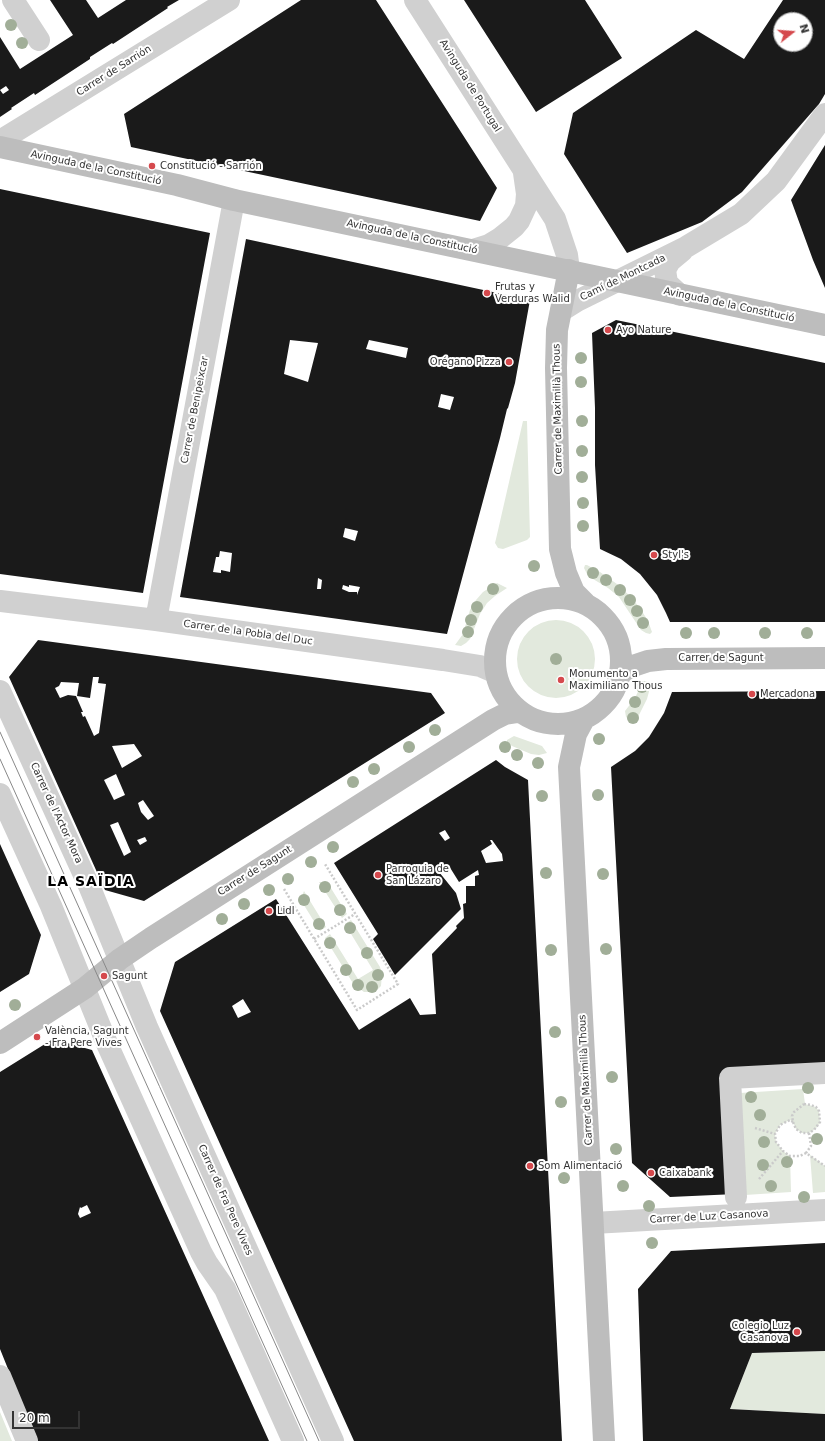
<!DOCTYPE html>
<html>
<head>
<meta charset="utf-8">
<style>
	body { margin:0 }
	#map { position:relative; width:825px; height:1441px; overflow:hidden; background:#fff; font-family:"DejaVu Sans",sans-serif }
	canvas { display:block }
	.north { position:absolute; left:773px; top:12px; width:40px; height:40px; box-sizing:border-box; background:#fff; border:1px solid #adadad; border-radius:50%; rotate:73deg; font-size:11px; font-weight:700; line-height:16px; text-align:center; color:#333 }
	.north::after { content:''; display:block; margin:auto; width:14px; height:18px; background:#d5494d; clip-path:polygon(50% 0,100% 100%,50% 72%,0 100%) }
	.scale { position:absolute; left:12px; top:1411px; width:68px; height:18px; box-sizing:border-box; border:2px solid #333; border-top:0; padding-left:5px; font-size:12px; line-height:14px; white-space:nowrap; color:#333; -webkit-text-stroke:3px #fff; paint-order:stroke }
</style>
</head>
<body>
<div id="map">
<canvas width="825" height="1441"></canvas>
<div class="north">N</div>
<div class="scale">20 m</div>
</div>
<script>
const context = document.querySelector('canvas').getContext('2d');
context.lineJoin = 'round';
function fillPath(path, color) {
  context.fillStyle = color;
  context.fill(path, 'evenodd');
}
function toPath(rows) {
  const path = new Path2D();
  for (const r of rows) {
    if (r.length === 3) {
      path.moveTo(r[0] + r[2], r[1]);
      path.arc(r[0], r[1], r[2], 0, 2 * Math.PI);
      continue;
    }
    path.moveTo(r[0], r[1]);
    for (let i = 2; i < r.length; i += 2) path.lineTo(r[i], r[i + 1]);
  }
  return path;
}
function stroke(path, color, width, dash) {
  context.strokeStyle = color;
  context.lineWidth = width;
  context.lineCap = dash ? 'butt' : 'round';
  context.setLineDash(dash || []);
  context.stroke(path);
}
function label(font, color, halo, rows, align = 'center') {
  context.font = font + ' "DejaVu Sans",sans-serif';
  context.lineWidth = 4;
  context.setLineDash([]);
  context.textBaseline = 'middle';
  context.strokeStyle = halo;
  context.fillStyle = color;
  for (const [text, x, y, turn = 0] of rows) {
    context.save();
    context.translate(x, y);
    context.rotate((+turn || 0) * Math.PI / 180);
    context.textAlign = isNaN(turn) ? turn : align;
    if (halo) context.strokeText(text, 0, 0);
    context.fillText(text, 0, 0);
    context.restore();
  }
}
fillPath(toPath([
	[523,421,527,421,530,537,527,540,503,549,498,548,495,543,496,539],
	[585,565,587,565,600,572,617,584,630,596,640,608,648,621,652,632,650,634,646,633,641,630,619,597,608,588,588,576,584,568],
	[497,583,507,588,495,596,487,603,480,614,470,639,466,643,461,646,455,645,463,634,470,610,476,600,483,592],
	[556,659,39],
	[645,681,648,681,651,684,647,699,638,717,634,721,631,721,626,717,625,711,635,698,642,683],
	[514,736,542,746,547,753,539,755,531,754,512,746,507,742,507,740],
	[319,882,326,882,329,885,347,914,342,918],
	[304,891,326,927,320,931,302,902,301,898],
	[351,920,380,967,382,974,381,986,377,990,371,992,364,992,354,985,325,938,330,934,358,979,373,970,345,924],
	[803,1089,805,1104,816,1107,819,1111,820,1122,818,1126,814,1130,809,1133,802,1133,796,1129,793,1122,790,1120,780,1125,775,1134,776,1142,783,1151,790,1156,791,1192,745,1195,740,1093],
	[810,1155,825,1166,825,1192,813,1193],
	[825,1351,825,1414,730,1409,752,1353],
	[0,1412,12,1441,0,1441]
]), '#e2e9dd');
fillPath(toPath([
	[50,0,86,0,98,18,126,0,179,0,167,7,168,8,113,44,112,43,90,57,90,59,35,95,34,93,11,108,12,109,0,117,0,90,3,94,9,90,6,86,0,90,0,37,20,69,73,35],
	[301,0,376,0,497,188,480,221,131,147,124,114],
	[464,0,585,0,622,58,536,112],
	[783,0,825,0,825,94,819,104,742,192,702,222,627,253,564,154,573,113,696,30,744,59],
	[781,20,805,20,805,44,781,44],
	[825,145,825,288,813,260,791,200],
	[0,189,210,233,143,593,0,574],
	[246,239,530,300,515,383,508,408,507,409,500,438,447,634,180,597],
	[290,340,318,343,308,382,284,374],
	[369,340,408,348,406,358,366,349],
	[441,394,454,397,450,410,438,407],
	[345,528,358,531,355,541,343,537],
	[220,551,232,553,230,572,221,570,221,573,213,572,216,557,219,557],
	[318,578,322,580,321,589,317,589],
	[343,585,349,587,349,585,360,587,357,595,357,592,349,592,342,589],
	[616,320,825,363,825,622,670,622,666,613,657,595,640,574,621,559,600,549,595,465,595,408,592,333],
	[38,640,431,693,445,713,144,901,105,890,9,677],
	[93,677,99,677,98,683,106,684,99,733,94,736,85,716,83,717,81,712,83,712,76,696,68,695,60,698,55,688,59,686,61,682,79,683,77,696,90,698],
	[134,744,142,756,122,768,112,746],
	[116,774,125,795,114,800,104,780],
	[143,800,154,816,148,820,141,812,138,803],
	[118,822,131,852,124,856,110,825],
	[145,837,147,841,140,845,137,840],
	[825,691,825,1073,730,1078,736,1194,670,1197,632,1163,611,767,635,751,649,737,664,713,672,692],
	[496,760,505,767,528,780,562,1441,354,1441,160,1011,175,962,276,899,359,1030,410,998,420,1015,436,1014,432,954,457,928,456,926,464,918,463,904,466,903,466,886,475,886,475,876,479,875,478,870,459,882,449,866,439,872,456,893,461,909,395,975,373,939,378,934,334,863],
	[445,830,450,838,445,841,439,833],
	[490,840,492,840,502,854,503,861,486,863,481,851,492,844],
	[243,999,251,1012,238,1018,232,1006],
	[0,844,41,935,29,974,0,992],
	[53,1039,92,1050,269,1441,37,1441,0,1349,0,1072],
	[87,1205,91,1213,80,1218,78,1214,80,1207,81,1208],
	[825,1243,825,1351,752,1353,730,1409,825,1414,825,1441,643,1441,638,1289,671,1251]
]), '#1a1a1a');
stroke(toPath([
	[284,889,357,1010,398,984,325,864],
	[314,939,355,914],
	[804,1104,811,1105,816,1107,819,1111,820,1122,814,1130,809,1133,802,1133,796,1129,793,1122,792,1116,794,1112,804,1104],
	[793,1122,790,1120,780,1125,775,1134,776,1142,783,1151,790,1156,800,1156,806,1153],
	[755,1128,775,1134],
	[809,1133,811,1146,806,1153,825,1166],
	[759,1179,783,1151]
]), '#cacaca', 2.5, [2, 2]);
stroke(toPath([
	[13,0,39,40],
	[415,0,555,219,567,255,569,270],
	[0,141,229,0],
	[473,250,489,245,499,239,514,227,519,221,526,206,527,194,524,173],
	[680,295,667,283,665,270,670,261,682,251],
	[561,311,577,301,686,247,741,214,776,181,825,114],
	[0,601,156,620,443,660,480,666,494,672],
	[156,620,234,200],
	[0,691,90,888,147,1027,333,1441],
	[0,794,51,906,108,1046,201,1252,207,1263,225,1289,293,1441],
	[736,1197,730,1078,825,1073],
	[593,1223,825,1210],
	[0,1376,27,1441]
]), '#d0d0d0', 22);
stroke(toPath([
	[0,147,177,185,234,200,825,325],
	[569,270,557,330,556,368,560,549,566,573,574,592,585,603],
	[558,661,63],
	[621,673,633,666,648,661,666,659,825,658],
	[584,719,576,734,569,767,604,1441],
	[0,1043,85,988,120,959,151,938,493,720,505,714,518,712]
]), '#bdbdbd', 22);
stroke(toPath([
	[0,732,319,1441],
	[0,759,307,1441]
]), '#888', 1);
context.fillStyle = '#a1ae98';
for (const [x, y] of [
	[11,25],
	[22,43],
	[581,358],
	[581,382],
	[582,421],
	[582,451],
	[582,477],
	[583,503],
	[583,526],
	[534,566],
	[593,573],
	[606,580],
	[493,589],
	[620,590],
	[630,600],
	[477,607],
	[637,611],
	[471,620],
	[643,623],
	[468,632],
	[686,633],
	[714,633],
	[765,633],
	[807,633],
	[556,659],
	[642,687],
	[635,702],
	[633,718],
	[435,730],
	[599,739],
	[409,747],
	[505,747],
	[517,755],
	[538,763],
	[374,769],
	[353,782],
	[598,795],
	[542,796],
	[333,847],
	[311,862],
	[546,873],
	[603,874],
	[288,879],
	[325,887],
	[269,890],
	[304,900],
	[244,904],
	[340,910],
	[222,919],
	[319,924],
	[350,928],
	[330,943],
	[606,949],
	[551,950],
	[367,953],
	[346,970],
	[378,975],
	[358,985],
	[372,987],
	[15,1005],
	[555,1032],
	[612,1077],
	[808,1088],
	[751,1097],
	[561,1102],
	[760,1115],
	[817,1139],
	[764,1142],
	[616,1149],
	[787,1162],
	[763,1165],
	[564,1178],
	[623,1186],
	[771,1186],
	[804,1197],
	[649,1206],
	[652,1243]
]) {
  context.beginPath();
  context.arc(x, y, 6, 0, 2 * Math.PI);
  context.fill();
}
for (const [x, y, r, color] of [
	[152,166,4,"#d5494d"],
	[487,293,4,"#d5494d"],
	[608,330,4,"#d5494d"],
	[509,362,4,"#d5494d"],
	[654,555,4,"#d5494d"],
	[561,680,4,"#d5494d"],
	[752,694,4,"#d5494d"],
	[378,875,4,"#d5494d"],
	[269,911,4,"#d5494d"],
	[104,976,4,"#d5494d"],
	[37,1037,4,"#d5494d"],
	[530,1166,4,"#d5494d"],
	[651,1173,4,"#d5494d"],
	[797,1332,4,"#d5494d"]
]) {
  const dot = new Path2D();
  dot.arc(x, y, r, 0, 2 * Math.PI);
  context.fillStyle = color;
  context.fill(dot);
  stroke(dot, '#fff', 1.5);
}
label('10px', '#333', '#fff', [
	["Carrer de Sarrión",114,71,-32],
	["Avinguda de Portugal",470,86,58],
	["Avinguda de la Constitució",96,168,12],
	["Avinguda de la Constitució",412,237,12],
	["Camí de Montcada",623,278,-26],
	["Avinguda de la Constitució",729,305,12],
	["Carrer de Maximilià Thous",558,409,-91],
	["Carrer de Benipeixcar",195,410,-79],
	["Carrer de la Pobla del Duc",248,633,8],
	["Carrer de Sagunt",721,658],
	["Carrer de l'Actor Mora",56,813,65],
	["Carrer de Sagunt",255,871,-32],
	["Carrer de Maximilià Thous",586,1080,-93],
	["Carrer de Fra Pere Vives",225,1200,66],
	["Carrer de Luz Casanova",709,1217,-3]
]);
label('10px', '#333', '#fff', [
	["Constitució - Sarrión",160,166],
	["Frutas y",495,287],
	["Verduras Walid",495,299],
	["Ayo Nature",616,330],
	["Orégano Pizza",501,362,"right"],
	["Styl's",662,555],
	["Monumento a",569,674],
	["Maximiliano Thous",569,686],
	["Mercadona",760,694],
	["Parroquia de",386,869],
	["San Lázaro",386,881],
	["Lidl",277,911],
	["Sagunt",112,976],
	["València, Sagunt",45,1031],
	["- Fra Pere Vives",45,1043],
	["Som Alimentació",538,1166],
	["Caixabank",659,1173],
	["Colegio Luz",789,1326,"right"],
	["Casanova",789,1338,"right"]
], 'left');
context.letterSpacing = '1px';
label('bold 14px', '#000', '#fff', [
	["LA SAÏDIA",91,882]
]);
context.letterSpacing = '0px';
</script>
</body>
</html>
